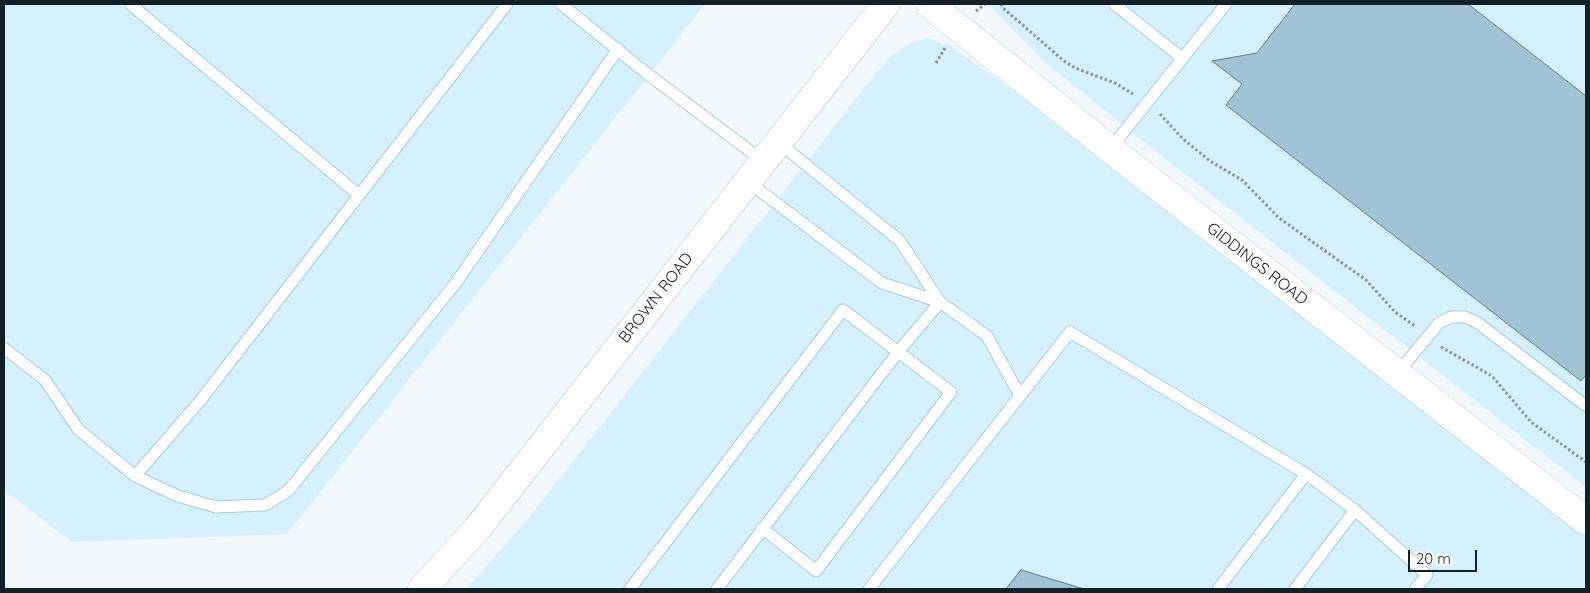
<!DOCTYPE html>
<html>
<head>
<meta charset="utf-8">
<style>
	body { margin:0 }
	#map { position:relative; width:1590px; height:593px; overflow:hidden; background:#f1f8fc; font-family:Quicksand,sans-serif }
	canvas { display:block }
	.frame { position:absolute; inset:0; border:5px solid #122027; pointer-events:none }
	.scale { position:absolute; left:1408px; top:550px; width:69px; height:22px; box-sizing:border-box; border:2px solid #122027; border-top:0; padding-left:6px; font-size:15px; line-height:18px; white-space:nowrap; color:#122027; -webkit-text-stroke:4px #fff; paint-order:stroke }
</style>
</head>
<body>
<div id="map">
<canvas width="1590" height="593"></canvas>
<div class="frame"></div>
<div class="scale">20 m</div>
</div>
<script>
const context = document.querySelector('canvas').getContext('2d');
context.lineJoin = 'round';
function fillPath(path, color) {
  context.fillStyle = color;
  context.fill(path, 'evenodd');
}
function toPath(rows) {
  const path = new Path2D();
  for (const r of rows) {
    path.moveTo(r[0], r[1]);
    for (let i = 2; i < r.length; i += 2) path.lineTo(r[i], r[i + 1]);
  }
  return path;
}
function stroke(path, color, width, dash) {
  context.strokeStyle = color;
  context.lineWidth = width;
  context.lineCap = dash ? 'butt' : 'round';
  context.setLineDash(dash || []);
  context.stroke(path);
}
function label(font, color, halo, rows, align = 'center') {
  context.font = font + ' Quicksand,sans-serif';
  context.lineWidth = 4;
  context.setLineDash([]);
  context.textBaseline = 'middle';
  context.strokeStyle = halo;
  context.fillStyle = color;
  for (const [text, x, y, turn = 0] of rows) {
    context.save();
    context.translate(x, y);
    context.rotate((+turn || 0) * Math.PI / 180);
    context.textAlign = isNaN(turn) ? turn : align;
    if (halo) context.strokeText(text, 0, 0);
    context.fillText(text, 0, 0);
    context.restore();
  }
}
fillPath(toPath([
	[4,4,705,4,287,534,72,542,4,490],
	[988,4,1586,4,1586,487,1154,150,1047,64],
	[927,38,950,46,1050,116,1586,535,1586,589,466,589,529,518,864,88,891,56,911,43]
]), '#d5f0fe');
const building = toPath([
	[1295,4,1468,4,1586,96,1586,375,1581,381,1226,105,1242,84,1212,61,1257,53,1295,4],
	[1021,570,1084,589,1006,589,1021,570]
]);
fillPath(building, '#a0c4d6');
stroke(building, '#5b7d8e', 1);
const service = toPath([
	[130,4,359,195],
	[561,4,645,72,763,161],
	[1114,4,1182,58],
	[778,142,900,241,940,302],
	[1110,149,1226,4],
	[747,181,882,283,940,302],
	[4,348,45,380,78,429,135,476,178,496,216,507,265,505,288,491,455,284,618,49],
	[1397,374,1439,323,1451,317,1465,317,1478,323,1586,406],
	[135,476,200,401,507,4],
	[630,589,843,310,951,392,816,571,762,528],
	[717,589,898,352,940,302,987,336,1019,394],
	[869,589,1070,332,1306,474,1355,510,1427,575,1415,589],
	[1218,589,1306,474],
	[1295,589,1355,510]
]);
const tertiary = toPath([
	[929,4,1110,149,1586,521]
]);
const secondary = toPath([
	[422,589,477,529,886,4]
]);
stroke(service, '#a8ccde', 13);
stroke(tertiary, '#a8ccde', 29);
stroke(secondary, '#a8ccde', 29);
stroke(toPath([
	[1001,4,1003,8,1064,61,1075,68,1115,83,1133,94],
	[976,11,985,4],
	[936,63,945,48],
	[1160,114,1183,139,1210,161,1242,180,1279,218,1366,280,1395,312,1415,326],
	[1441,347,1492,376,1531,422,1586,462]
]), '#8a949a', 3, [2.5, 2.5]);
stroke(service, '#fff', 11);
stroke(tertiary, '#fff', 28);
stroke(secondary, '#fff', 28);
label('16px', '#122027', '#fff', [
	["GIDDINGS ROAD",1257,264,38],
	["BROWN ROAD",656,298,-52]
]);
</script>
</body>
</html>
